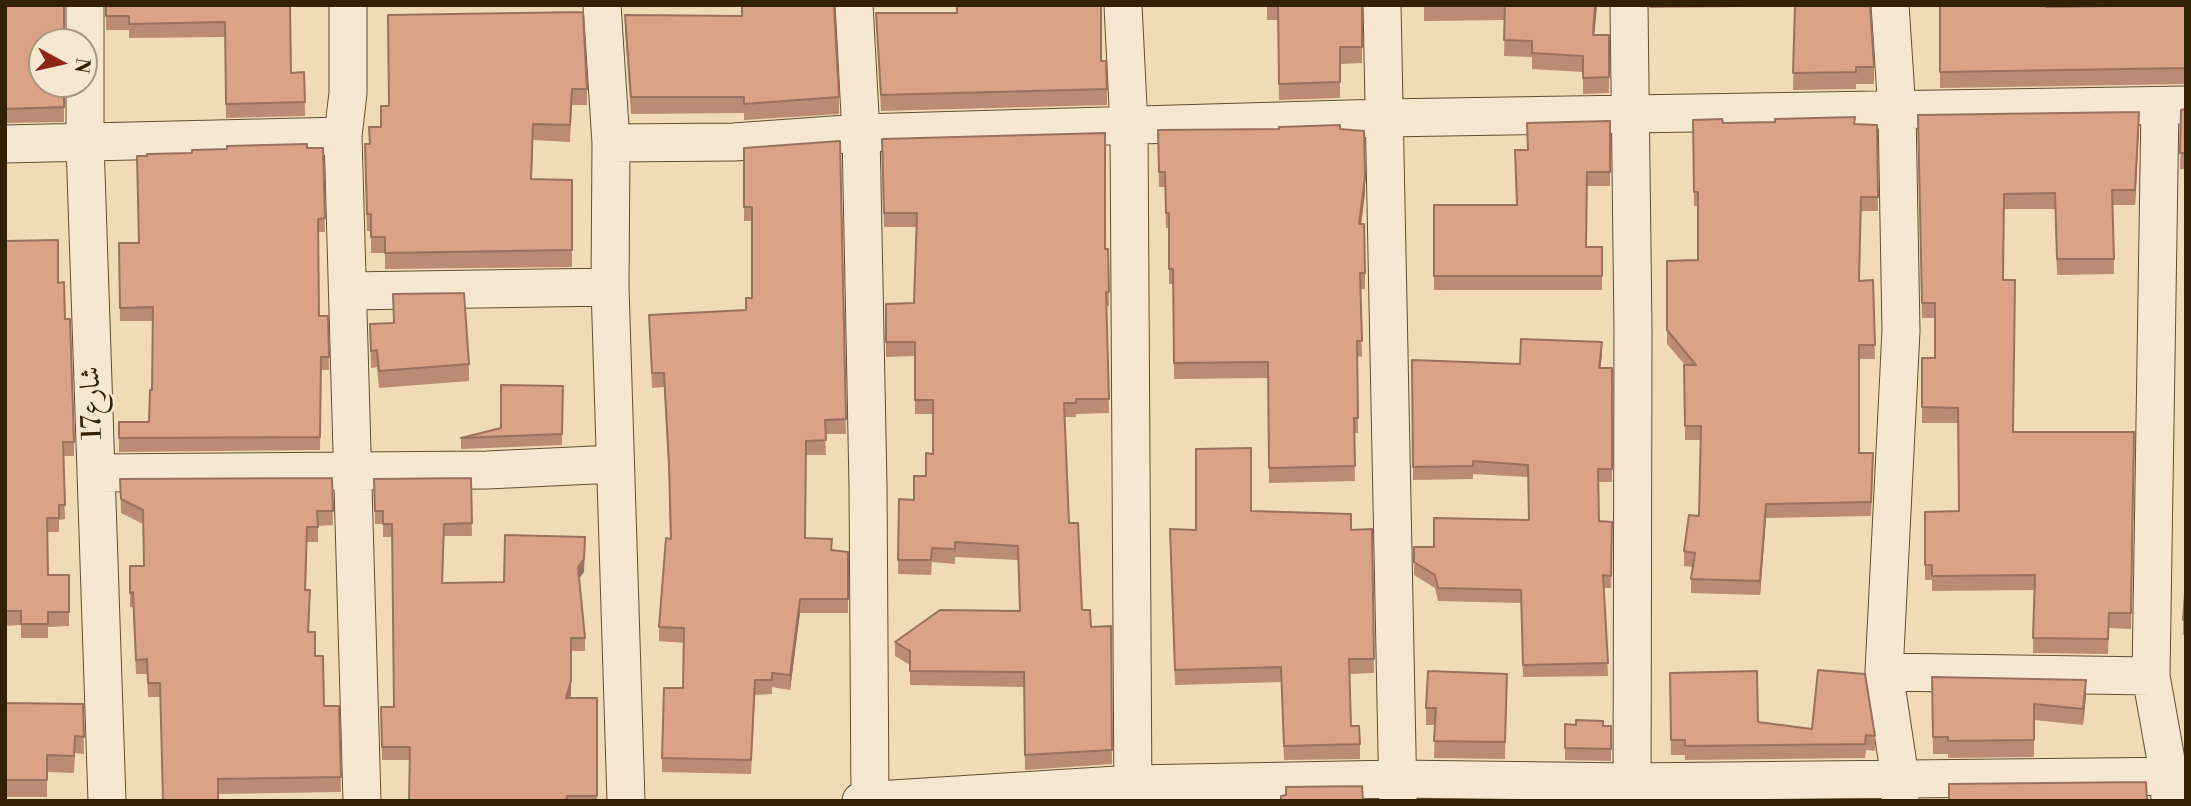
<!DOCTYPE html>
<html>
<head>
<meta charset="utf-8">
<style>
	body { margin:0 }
	#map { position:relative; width:2191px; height:806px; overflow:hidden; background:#f1dbb6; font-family:"Libre Bodoni",serif }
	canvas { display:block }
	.frame { position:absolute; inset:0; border:7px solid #342003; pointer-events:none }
	.north { position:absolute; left:28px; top:28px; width:70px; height:70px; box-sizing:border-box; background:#f6e8d0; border:2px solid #a8987e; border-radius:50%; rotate:98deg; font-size:19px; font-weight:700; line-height:28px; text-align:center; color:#342003 }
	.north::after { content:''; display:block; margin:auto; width:24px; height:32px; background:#8f2418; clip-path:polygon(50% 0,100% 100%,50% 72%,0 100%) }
</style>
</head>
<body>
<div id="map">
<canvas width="2191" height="806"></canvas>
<div class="frame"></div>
<div class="north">N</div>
</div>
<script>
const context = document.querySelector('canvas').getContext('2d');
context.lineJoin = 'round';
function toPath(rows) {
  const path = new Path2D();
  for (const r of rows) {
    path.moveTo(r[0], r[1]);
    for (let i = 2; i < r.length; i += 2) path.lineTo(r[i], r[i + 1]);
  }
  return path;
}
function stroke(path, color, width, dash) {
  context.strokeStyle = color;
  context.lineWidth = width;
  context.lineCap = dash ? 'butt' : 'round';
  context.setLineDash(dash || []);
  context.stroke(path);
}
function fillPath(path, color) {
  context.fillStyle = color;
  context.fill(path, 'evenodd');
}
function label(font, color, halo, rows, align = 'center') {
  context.font = font + ' "Libre Bodoni",Amiri,serif';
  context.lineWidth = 5;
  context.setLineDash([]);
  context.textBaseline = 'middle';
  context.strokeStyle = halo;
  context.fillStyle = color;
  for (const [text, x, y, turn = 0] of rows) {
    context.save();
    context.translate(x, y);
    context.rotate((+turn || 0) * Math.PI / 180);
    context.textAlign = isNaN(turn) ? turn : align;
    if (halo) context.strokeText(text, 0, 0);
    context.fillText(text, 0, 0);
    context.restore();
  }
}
const minor = toPath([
	[85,5,85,143,107,801],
	[348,5,348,93,343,136,362,801],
	[602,5,611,143,610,287,626,801],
	[854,5,861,133,868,486,870,801],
	[1123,5,1129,127,1133,801],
	[1382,5,1398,801],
	[1629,5,1633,330,1632,801],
	[1890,5,1897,111,1901,331,1884,672,1900,778,1900,801],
	[2160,106,2151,676,2169,777,2170,800],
	[611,143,734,142,861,133,1384,118,2186,105],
	[5,144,343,136],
	[349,291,610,287],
	[96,473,487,470,615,464],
	[1884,672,2151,676],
	[861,801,1133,784,1398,779,1631,782,2186,776]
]);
stroke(minor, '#634f30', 39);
stroke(minor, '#f6e8d0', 37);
fillPath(toPath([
	[5,5,64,84,64,122,5,123],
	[106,5,290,5,291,73,304,72,305,116,226,118,225,37,129,38,129,30,106,30],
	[1267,5,1362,5,1362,63,1340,64,1340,98,1279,100,1278,20,1267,20],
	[1424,5,1597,5,1594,35,1609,35,1609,93,1583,94,1583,72,1532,69,1532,57,1504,56,1505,20,1424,21],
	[1650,5,1747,5,1747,7,1650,8],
	[1795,5,1874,67,1874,84,1856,84,1856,89,1793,90],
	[1940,5,2047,5,2047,7,2186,5,2186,84,1940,88],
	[876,13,957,13,1101,61,1107,89,1107,105,881,111],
	[388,15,587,89,587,105,572,105,570,142,533,140,532,179,572,180,572,267,385,269,385,253,371,253,371,231,367,231,365,160,369,144,381,127,389,106],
	[625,15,742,16,839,97,839,114,744,120,744,113,631,114,625,32],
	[2186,109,2186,169,2180,169,2181,110],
	[1918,115,2139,127,2135,205,2113,205,2114,274,2057,275,2055,209,2004,209,2003,280,2013,432,2134,432,2131,629,2109,628,2108,654,2033,653,2034,590,1932,591,1932,580,1925,580,1925,512,1959,511,1958,423,1922,423,1922,358,1935,358,1935,318,1922,318],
	[1693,120,1723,123,1877,125,1878,211,1861,211,1859,281,1873,280,1875,359,1859,359,1859,453,1873,467,1871,516,1766,518,1760,595,1691,593,1691,579,1693,567,1684,566,1684,551,1699,516,1701,440,1685,440,1685,365,1667,344,1667,261,1698,260,1698,206,1694,206],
	[1610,121,1610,186,1587,186,1586,247,1602,247,1602,290,1434,290,1434,205,1516,205,1527,150],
	[1340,129,1365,193,1361,224,1365,273,1365,289,1360,289,1362,357,1357,356,1358,433,1354,433,1355,481,1269,483,1268,378,1174,379,1173,284,1169,284,1169,228,1166,228,1165,187,1159,187,1158,130],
	[882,139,1105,249,1108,249,1109,306,1106,306,1109,413,1076,414,1076,417,1065,417,1069,523,1082,610,1091,627,1111,626,1112,764,1025,770,1024,687,910,685,910,665,895,656,895,642,1020,611,1018,560,955,557,955,564,932,562,931,575,898,574,899,499,914,500,926,476,933,454,933,414,915,414,915,356,886,357,886,304,914,303,916,227,884,227],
	[840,141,846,434,825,434,826,455,806,455,805,538,832,550,848,552,848,613,800,613,790,690,772,687,772,694,755,695,751,774,662,772,662,758,683,688,684,643,659,641,659,627,670,539,669,479,664,387,652,388,649,315,746,310,752,298,752,221,744,221,744,148],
	[323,148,325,232,318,232,319,316,328,316,329,370,321,370,320,450,119,452,119,422,149,422,152,390,153,321,120,321,119,243,138,243,192,153],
	[5,241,58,283,65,319,74,442,74,456,63,456,65,519,59,520,59,532,48,532,48,575,69,575,69,626,48,627,48,638,21,638,21,625,5,626],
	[393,294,469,364,469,381,379,388,377,367,371,368,370,324,393,323],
	[1602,354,1600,368,1612,368,1612,482,1598,482,1599,521,1612,522,1611,588,1604,588,1608,676,1523,677,1521,603,1438,601,1435,588,1414,575,1414,547,1434,547,1528,520,1528,477,1473,474,1473,479,1413,480,1412,360,1520,364],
	[563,386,562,445,461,449,461,438,501,428],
	[332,478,333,525,318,526,318,542,307,542,306,590,310,604,309,632,315,656,324,706,339,706,341,792,218,794,160,697,148,697,147,674,136,674,133,607,130,607,130,566,144,566,143,524,121,513,120,479],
	[471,478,472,536,444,536,443,583,504,582,584,572,579,578,585,638,585,651,571,651,571,694,570,698,597,698,597,801,409,801,410,760,382,760,381,707,394,707,392,537,383,537,383,524,375,524,374,479],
	[1251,511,1351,530,1372,529,1374,673,1350,674,1351,726,1360,744,1360,759,1284,760,1281,682,1175,685,1170,544,1196,530],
	[2186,580,2186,635,2183,635,2183,620],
	[1670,673,1758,722,1812,729,1875,736,1875,751,1866,750,1865,758,1685,760,1685,755,1671,755],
	[1507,674,1505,759,1434,758,1435,725,1426,725,1426,708],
	[1932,677,2086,696,2083,725,2034,720,2034,757,1948,758,1948,754,1933,754],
	[5,703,83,704,84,754,75,753,74,773,47,772,47,797,5,797],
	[1565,724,1611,726,1611,761,1565,760]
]), '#bb8b73');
fillPath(toPath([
	[1595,5,1597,5,1593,51,1593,35],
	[2139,112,2139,127,2135,205,2135,190],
	[1365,178,1365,193,1359,240,1359,224],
	[1602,342,1602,354,1599,381,1599,368],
	[1766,504,1766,518,1760,595,1760,581],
	[585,550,584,572,578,580,578,567],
	[800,599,800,613,790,690,790,675],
	[571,638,571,694,566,711,566,698],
	[2086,680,2086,696,2083,725,2083,709]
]), '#99715e');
const building = toPath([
	[5,5,64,5,64,42,42,42,42,84,64,84,64,107,5,109,5,5],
	[106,5,290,5,291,73,304,72,305,102,226,104,225,22,129,24,129,16,106,16,106,5],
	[742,5,834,5,839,97,744,104,744,97,631,97,625,15,742,16,742,5],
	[957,5,1101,5,1101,61,1106,61,1107,89,881,95,876,13,957,13,957,5],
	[1278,5,1362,5,1362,47,1340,47,1340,82,1279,84,1278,5],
	[1505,5,1595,5,1593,35,1609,35,1609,77,1583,78,1583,56,1532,53,1532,41,1504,40,1505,5],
	[1795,5,1870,5,1874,67,1856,67,1856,72,1793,73,1795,5],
	[1940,5,2046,5,2046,7,2186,5,2186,68,1940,72,1940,5],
	[583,12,587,89,572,89,570,125,533,124,531,179,572,180,572,250,385,253,385,237,371,237,371,214,367,214,365,144,370,144,369,127,381,127,381,106,389,106,388,15,583,12],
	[2186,109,2186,153,2180,153,2181,110,2186,109],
	[2139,112,2135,190,2112,190,2114,259,2057,259,2055,193,2004,194,2003,280,2015,280,2013,432,2134,432,2131,613,2109,613,2108,639,2033,638,2035,575,1932,576,1932,565,1925,565,1925,512,1959,511,1958,408,1922,407,1922,358,1935,358,1935,303,1922,303,1918,115,2139,112],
	[1855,117,1854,124,1877,125,1878,197,1861,197,1859,281,1873,280,1875,345,1859,345,1859,453,1873,453,1871,502,1766,504,1760,581,1691,579,1695,553,1684,551,1689,515,1699,516,1701,426,1685,426,1684,365,1696,365,1667,330,1667,261,1698,260,1698,192,1694,192,1693,120,1722,119,1723,123,1775,122,1775,119,1855,117],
	[1610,121,1610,172,1587,172,1586,247,1602,247,1602,276,1434,276,1434,205,1517,205,1515,150,1528,150,1527,123,1610,121],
	[1340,125,1340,129,1364,131,1365,178,1359,224,1364,224,1365,273,1360,273,1362,341,1357,341,1358,418,1354,418,1355,466,1269,468,1268,362,1174,363,1173,269,1169,269,1169,213,1166,213,1165,172,1159,172,1158,130,1279,129,1279,127,1340,125],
	[1105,133,1105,249,1108,249,1109,292,1106,292,1109,399,1076,399,1076,403,1064,403,1069,523,1078,523,1082,610,1090,610,1091,627,1111,626,1112,750,1025,755,1024,672,910,671,910,651,895,642,940,610,1020,611,1018,546,955,542,955,549,932,548,931,560,898,560,899,499,914,500,914,476,926,476,926,453,933,454,933,400,915,400,915,342,886,342,886,304,914,303,917,213,884,213,882,139,1105,133],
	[840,141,846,419,825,420,826,440,806,441,805,538,832,539,831,550,848,552,848,599,800,599,790,675,772,673,772,680,755,680,751,760,662,758,664,688,683,688,684,628,659,627,666,538,671,539,669,465,664,373,652,373,649,315,746,310,746,298,752,298,752,207,744,207,744,148,840,141],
	[307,144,307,148,323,148,325,218,318,219,319,316,328,316,329,357,321,357,320,437,119,438,119,422,149,422,150,390,152,390,153,307,120,308,119,243,139,243,137,156,147,156,147,154,192,153,192,150,227,149,227,146,307,144],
	[58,240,58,283,64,282,65,319,70,319,74,442,63,442,65,505,59,505,59,518,47,518,48,575,69,575,69,612,48,612,48,624,21,624,21,611,5,611,5,241,58,240],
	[464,293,469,364,379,371,377,350,371,351,370,324,394,323,393,294,464,293],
	[1521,339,1602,342,1599,368,1612,368,1612,469,1598,469,1599,521,1612,522,1611,576,1603,575,1608,663,1523,665,1521,590,1438,588,1435,575,1414,562,1414,547,1434,547,1434,518,1529,520,1528,465,1473,461,1473,466,1413,467,1412,360,1520,364,1521,339],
	[501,385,563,386,562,434,461,438,501,428,501,385],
	[1251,448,1251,511,1351,514,1351,530,1372,529,1374,659,1349,659,1351,726,1359,726,1360,744,1284,746,1281,667,1175,670,1170,529,1196,530,1196,449,1251,448],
	[332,478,333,511,317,511,318,527,307,527,305,590,310,590,308,632,315,632,315,656,323,656,324,706,339,706,341,777,218,779,218,801,163,801,160,683,148,683,147,659,136,660,133,592,130,593,130,566,144,566,143,510,121,499,120,479,332,478],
	[471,478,472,523,444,524,442,583,504,582,505,535,585,537,584,559,578,567,585,638,571,638,571,681,566,698,597,698,597,796,567,796,566,801,409,801,410,747,382,747,381,707,394,707,392,524,383,524,383,511,375,511,374,479,471,478],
	[2186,580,2186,620,2183,620,2186,580],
	[1818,670,1865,674,1875,736,1866,735,1865,744,1685,746,1685,740,1671,740,1670,673,1757,671,1758,722,1812,729,1818,670],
	[1428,671,1507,674,1505,742,1434,741,1436,708,1426,708,1428,671],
	[1932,677,2086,680,2083,709,2034,704,2034,740,1948,741,1948,737,1933,737,1932,677],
	[5,703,83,704,84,737,75,736,74,756,47,755,47,780,5,780,5,703],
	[1576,720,1603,721,1603,726,1611,726,1611,749,1565,748,1565,724,1576,725,1576,720],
	[2146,782,2147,801,1949,801,1949,784,2146,782],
	[1362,786,1363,801,1281,801,1281,796,1286,795,1286,787,1362,786]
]);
fillPath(building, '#daa286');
stroke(building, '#99715e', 2);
label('28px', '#342003', '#f6e8d0', [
	["شارع17",93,403,-92]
]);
</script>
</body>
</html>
